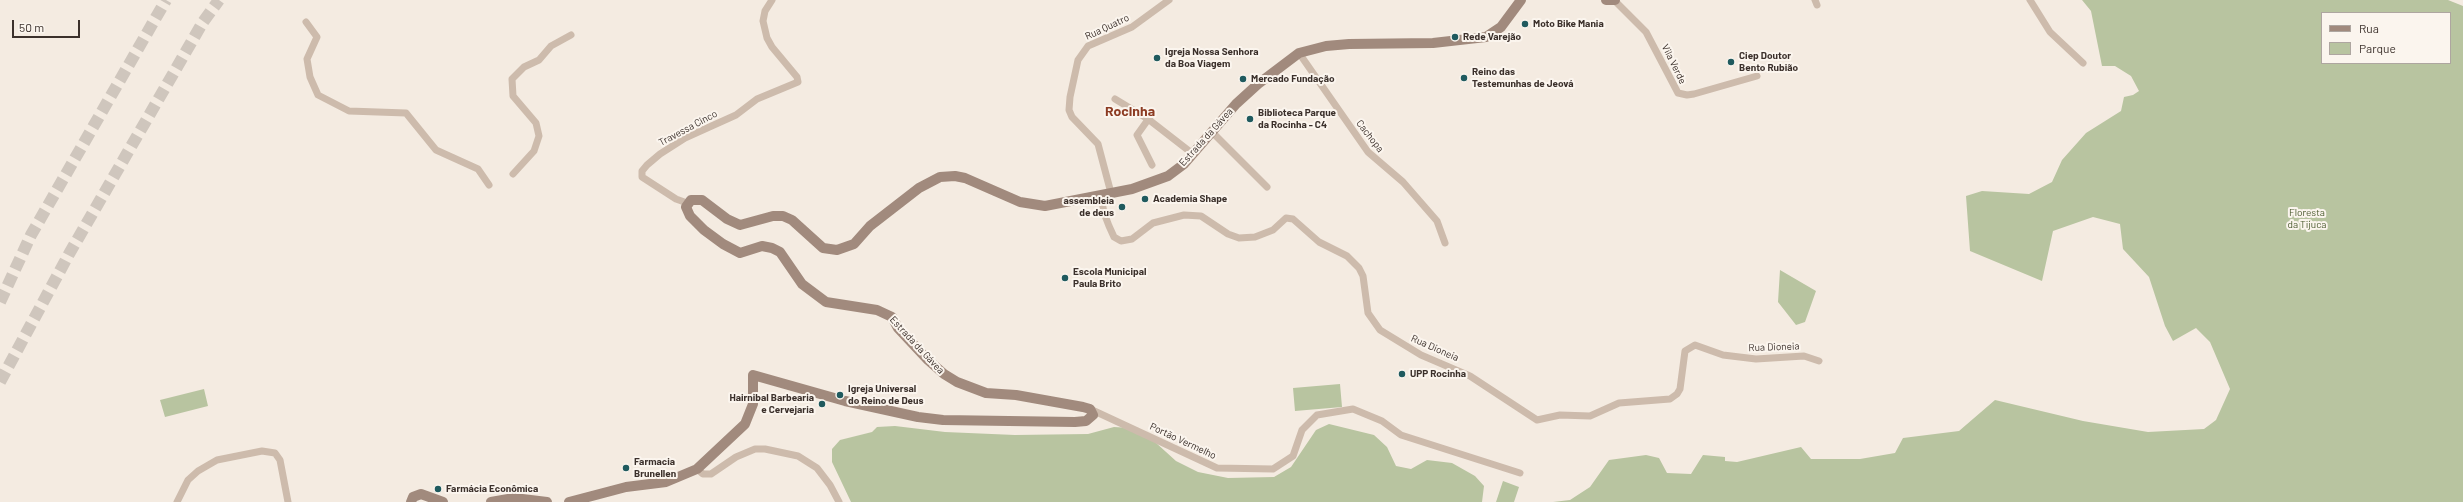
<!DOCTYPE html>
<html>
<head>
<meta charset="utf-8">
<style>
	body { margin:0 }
	#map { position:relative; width:2463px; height:502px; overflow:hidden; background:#f4ebe1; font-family:Barlow,sans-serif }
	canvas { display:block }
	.legend { position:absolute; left:2321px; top:12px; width:130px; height:52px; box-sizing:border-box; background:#fbf5ee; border:1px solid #aea6a0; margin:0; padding:5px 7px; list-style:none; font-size:12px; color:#3b302b }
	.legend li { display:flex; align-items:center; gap:8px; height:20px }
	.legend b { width:20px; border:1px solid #aea6a0 }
	.scale { position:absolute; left:12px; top:20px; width:68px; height:18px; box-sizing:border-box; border:2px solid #3b302b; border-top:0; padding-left:5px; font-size:12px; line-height:14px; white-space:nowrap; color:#3b302b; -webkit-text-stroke:3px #fbf5ee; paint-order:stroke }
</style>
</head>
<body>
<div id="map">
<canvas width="2463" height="502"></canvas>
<ul class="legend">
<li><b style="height:5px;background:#a18a7d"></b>Rua</li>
<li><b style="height:11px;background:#b8c4a0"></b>Parque</li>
</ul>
<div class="scale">50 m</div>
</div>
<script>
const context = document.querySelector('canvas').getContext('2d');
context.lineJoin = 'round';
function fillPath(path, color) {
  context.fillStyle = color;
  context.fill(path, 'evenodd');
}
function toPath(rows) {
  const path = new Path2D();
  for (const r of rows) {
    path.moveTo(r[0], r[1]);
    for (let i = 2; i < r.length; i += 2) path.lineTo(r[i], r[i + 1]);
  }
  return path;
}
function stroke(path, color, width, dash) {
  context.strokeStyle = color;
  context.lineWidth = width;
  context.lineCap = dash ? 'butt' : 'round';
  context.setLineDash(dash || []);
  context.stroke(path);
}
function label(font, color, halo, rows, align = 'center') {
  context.font = font + ' Barlow,sans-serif';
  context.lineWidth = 4;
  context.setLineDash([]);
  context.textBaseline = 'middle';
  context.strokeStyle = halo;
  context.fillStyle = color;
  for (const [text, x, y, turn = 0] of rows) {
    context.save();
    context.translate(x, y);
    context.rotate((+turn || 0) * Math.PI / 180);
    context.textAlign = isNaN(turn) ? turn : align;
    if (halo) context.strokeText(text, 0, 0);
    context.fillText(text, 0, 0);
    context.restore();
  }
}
fillPath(toPath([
	[2082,0,2448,0,2463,6,2463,502,1553,502,1570,500,1590,487,1609,460,1646,455,1659,458,1667,473,1691,474,1703,455,1725,457,1725,461,1737,462,1801,447,1811,459,1860,459,1895,453,1903,438,1959,431,1995,400,2083,421,2148,432,2204,429,2216,420,2230,389,2210,342,2196,328,2173,341,2165,326,2149,277,2123,249,2120,224,2093,217,2053,231,2042,281,1970,251,1966,196,1982,191,2029,194,2052,182,2062,160,2086,133,2121,111,2124,97,2133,95,2139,91,2131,76,2115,66,2102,66,2091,11],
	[2322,13,2450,13,2450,63,2322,63],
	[1780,270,1816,291,1805,322,1796,325,1778,302],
	[1340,384,1342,407,1295,411,1293,388],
	[204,389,208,406,165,417,160,400],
	[1329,424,1374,435,1387,447,1396,466,1411,469,1427,460,1452,463,1475,476,1484,486,1482,502,851,502,832,462,832,449,840,440,872,432,877,427,895,426,945,432,1015,435,1088,434,1114,427,1131,428,1155,442,1176,461,1198,472,1228,478,1274,477,1291,467,1316,430],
	[1503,481,1519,487,1514,502,1496,502]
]), '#b8c4a0');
stroke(toPath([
	[0,302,31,235,166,0],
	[0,382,69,254,203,22,219,0]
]), '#cfc6bd', 12, [12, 6]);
stroke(toPath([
	[1614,0,1646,32,1678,93,1687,95,1694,94,1757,76],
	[1815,0,1817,5],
	[2030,0,2050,32,2083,63],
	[306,22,317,37,307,59,310,77,318,95,349,111,406,113,436,150,478,169,489,185],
	[1299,53,1368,152,1403,182,1437,221,1445,243],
	[1115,99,1148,119,1193,154],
	[1152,114,1137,135,1152,165],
	[1212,132,1267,187],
	[513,174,534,151,539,136,536,123,513,96,512,79,524,67,539,60,551,46,571,35],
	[1111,193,1098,144,1072,117,1069,110,1070,97,1078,60,1088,46,1132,27,1169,0],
	[1101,195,1104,213,1109,226,1114,237,1121,241,1132,239,1153,223,1184,215,1201,216,1228,234,1239,238,1255,237,1273,230,1286,218,1293,219,1319,242,1347,256,1359,268,1363,276,1368,313,1380,330,1421,355,1470,376,1537,420,1560,415,1590,416,1619,403,1670,399,1677,394,1680,389,1685,351,1695,345,1723,355,1756,359,1804,356,1819,361],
	[687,203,676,199,642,177,642,171,647,165,660,154,685,138,736,115,757,99,798,82,797,77,772,47,767,38,763,21,765,11,772,0],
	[1090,409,1217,468,1273,469,1293,456,1302,430,1317,415,1353,409,1382,421,1401,435,1520,473],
	[697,469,703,474,711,474,736,457,755,449,765,449,798,456,817,468,830,485,839,502],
	[177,502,188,480,198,471,217,460,262,451,275,453,280,460,288,502]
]), '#cdbbac', 7);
stroke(toPath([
	[1606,0,1615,0],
	[411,502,413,497,421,494,443,502],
	[491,502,514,498,547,502],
	[569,502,626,487,666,482,697,469,745,424,753,404,753,375,845,401,918,417,943,420,1075,422,1086,421,1093,415,1090,409,1083,407,1016,395,986,393,957,382,944,374,928,360,898,328,892,317,877,310,826,302,802,284,780,252,772,248,762,246,740,253,723,244,704,230,690,216,686,207,691,200,702,200,727,219,740,225,773,216,783,216,792,220,823,248,837,250,854,244,870,226,919,188,940,177,955,176,965,178,1020,202,1045,206,1132,189,1168,176,1184,164,1236,104,1258,84,1299,53,1326,46,1349,44,1433,43,1486,37,1501,27,1521,0]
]), '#a18a7d', 10);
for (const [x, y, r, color] of [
	[1525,24,4,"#1f5a5e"],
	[1455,37,4,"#1f5a5e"],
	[1157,58,4,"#1f5a5e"],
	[1731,62,4,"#1f5a5e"],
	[1464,78,4,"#1f5a5e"],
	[1243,79,4,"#1f5a5e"],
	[1250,119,4,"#1f5a5e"],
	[1145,199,4,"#1f5a5e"],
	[1122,207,4,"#1f5a5e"],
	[1065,278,4,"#1f5a5e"],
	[1402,374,4,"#1f5a5e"],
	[840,395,4,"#1f5a5e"],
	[822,404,4,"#1f5a5e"],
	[626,468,4,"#1f5a5e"],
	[438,489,4,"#1f5a5e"]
]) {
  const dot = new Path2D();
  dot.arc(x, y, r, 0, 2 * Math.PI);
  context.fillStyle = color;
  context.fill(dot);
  stroke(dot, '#fbf5ee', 1.5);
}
label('bold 10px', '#3b302b', '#fbf5ee', [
	["Moto Bike Mania",1533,24],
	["Rede Varejão",1463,37],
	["Igreja Nossa Senhora",1165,52],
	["da Boa Viagem",1165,64],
	["Ciep Doutor",1739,56],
	["Bento Rubião",1739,68],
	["Reino das",1472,72],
	["Testemunhas de Jeová",1472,84],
	["Mercado Fundação",1251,79],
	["Biblioteca Parque",1258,113],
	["da Rocinha - C4",1258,125],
	["Academia Shape",1153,199],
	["assembleia",1114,201,"right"],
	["de deus",1114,213,"right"],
	["Escola Municipal",1073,272],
	["Paula Brito",1073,284],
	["UPP Rocinha",1410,374],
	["Igreja Universal",848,389],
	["do Reino de Deus",848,401],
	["Hairnibal Barbearia",814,398,"right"],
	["e Cervejaria",814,410,"right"],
	["Farmacia",634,462],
	["Brunellen",634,474],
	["Farmácia Econômica",446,489]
], 'left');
label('10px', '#3b302b', '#fbf5ee', [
	["Rua Quatro",1107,27,-25],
	["Vila Verde",1674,64,64],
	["Travessa Cinco",688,128,-28],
	["Cachopa",1370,136,52],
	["Estrada da Gávea",1206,137,-48],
	["Estrada da Gávea",917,345,47],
	["Rua Dioneia",1774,347,-2],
	["Rua Dioneia",1435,348,24],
	["Portão Vermelho",1183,441,25]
]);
label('10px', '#4a5a2e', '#fbf5ee', [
	["Floresta",2307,213],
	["da Tijuca",2307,225]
]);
label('bold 14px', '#8c3b22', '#fbf5ee', [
	["Rocinha",1130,111]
]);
</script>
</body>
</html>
